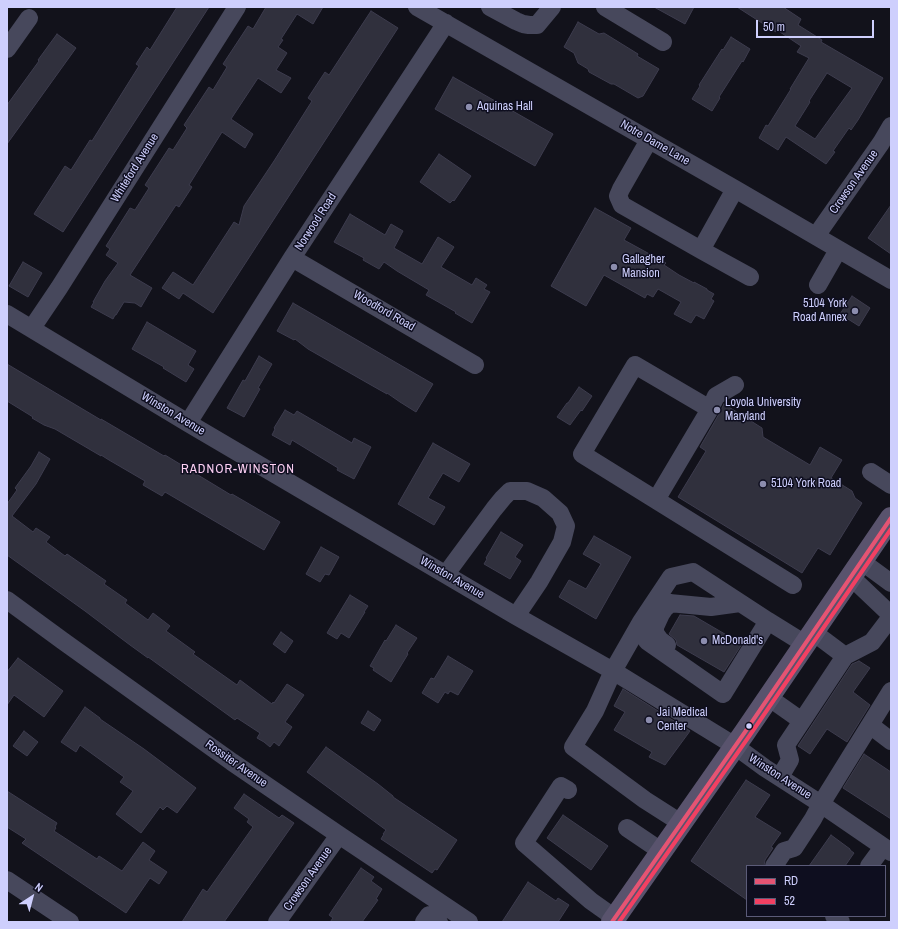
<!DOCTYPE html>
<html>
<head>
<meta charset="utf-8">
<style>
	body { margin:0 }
	#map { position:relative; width:898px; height:929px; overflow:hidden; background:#12121b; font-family:"Archivo Narrow",sans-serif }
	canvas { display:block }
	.frame { position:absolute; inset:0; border:8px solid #cecffd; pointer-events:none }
	.legend { position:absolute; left:746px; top:865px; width:140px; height:52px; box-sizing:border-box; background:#0e0e1f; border:1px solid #5b5b78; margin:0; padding:5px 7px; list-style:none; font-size:12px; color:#cecffd }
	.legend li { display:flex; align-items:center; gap:8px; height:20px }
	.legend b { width:20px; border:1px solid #5b5b78 }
	.north { position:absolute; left:12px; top:877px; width:40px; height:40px; -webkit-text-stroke:3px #0e0e1f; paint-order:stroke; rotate:36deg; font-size:11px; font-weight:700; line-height:16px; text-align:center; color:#cecffd }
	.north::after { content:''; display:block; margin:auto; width:14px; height:18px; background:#cecffd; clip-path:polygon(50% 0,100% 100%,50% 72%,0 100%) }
	.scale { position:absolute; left:756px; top:20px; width:118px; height:18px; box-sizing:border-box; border:2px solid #cecffd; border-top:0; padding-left:5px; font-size:12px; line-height:14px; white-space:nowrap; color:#cecffd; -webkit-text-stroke:3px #0e0e1f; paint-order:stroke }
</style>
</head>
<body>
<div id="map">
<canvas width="898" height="929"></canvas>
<div class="frame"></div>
<ul class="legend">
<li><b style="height:5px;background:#e55473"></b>RD</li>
<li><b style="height:5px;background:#f24062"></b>52</li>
</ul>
<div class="north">N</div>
<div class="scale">50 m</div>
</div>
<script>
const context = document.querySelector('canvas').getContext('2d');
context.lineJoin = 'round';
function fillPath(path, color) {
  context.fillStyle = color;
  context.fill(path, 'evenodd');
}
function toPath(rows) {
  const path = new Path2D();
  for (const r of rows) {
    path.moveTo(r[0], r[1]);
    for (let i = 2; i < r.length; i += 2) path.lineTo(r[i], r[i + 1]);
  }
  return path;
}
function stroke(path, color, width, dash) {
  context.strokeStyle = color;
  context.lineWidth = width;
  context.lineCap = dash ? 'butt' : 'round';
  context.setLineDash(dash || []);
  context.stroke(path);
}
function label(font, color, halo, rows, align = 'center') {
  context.font = font + ' "Archivo Narrow",sans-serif';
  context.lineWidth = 3;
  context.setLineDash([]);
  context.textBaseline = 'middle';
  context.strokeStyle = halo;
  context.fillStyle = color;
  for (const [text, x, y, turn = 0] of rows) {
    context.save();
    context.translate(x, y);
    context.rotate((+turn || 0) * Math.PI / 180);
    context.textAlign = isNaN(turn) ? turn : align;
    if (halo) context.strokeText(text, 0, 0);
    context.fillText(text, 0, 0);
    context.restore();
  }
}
const building = toPath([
	[177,7,209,7,63,232,34,214,65,166,71,170,90,140,92,141,139,66,136,64,147,47,150,50,177,7],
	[266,7,323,7,313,24,297,14,281,39,283,40,278,47,287,53,276,70,291,78,281,93,258,78,231,119,253,134,245,148,222,132,189,185,192,187,179,207,176,205,130,275,152,288,141,307,135,303,124,302,116,315,115,315,113,319,91,307,94,302,93,302,105,281,118,263,106,255,110,249,106,246,130,208,135,210,149,188,145,185,169,148,173,150,187,128,184,125,209,87,213,90,227,67,223,64,248,26,253,29,266,7],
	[654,7,694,7,685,24,654,7],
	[737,7,783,7,801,19,798,25,822,40,821,42,883,78,858,120,851,130,849,128,833,151,835,152,826,164,786,137,778,150,759,138,766,125,768,126,791,89,790,89,809,58,797,52,801,46,777,30,776,32,737,7],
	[827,73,852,88,815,139,795,126,810,102,809,101,827,73],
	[371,11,398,28,213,313,183,293,179,299,162,288,173,272,193,285,234,222,239,225,244,206,274,161,312,101,308,98,325,72,329,75,371,11],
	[578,22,599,34,604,33,638,54,637,56,659,69,643,96,638,98,614,84,611,84,589,72,588,69,578,63,574,53,564,47,578,22],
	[57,34,76,48,7,144,7,105,39,61,38,60,57,34],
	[731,37,750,49,743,62,742,61,719,97,720,98,712,111,692,99,700,86,699,85,722,49,723,50,731,37],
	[453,77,553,134,535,166,435,109,453,77],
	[439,154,471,176,454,201,453,200,450,203,420,182,439,154],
	[891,205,891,254,868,238,891,205],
	[595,208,631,228,624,240,666,263,664,265,679,275,694,283,694,282,707,289,707,290,714,294,711,299,714,301,704,319,696,315,691,323,674,314,681,302,658,289,653,297,647,294,645,298,604,275,586,306,551,286,595,208],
	[350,214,385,235,391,224,403,231,394,248,422,264,438,237,454,247,441,267,472,285,476,278,487,285,484,289,490,292,472,323,455,313,456,312,426,295,429,290,397,271,384,262,379,269,363,260,364,258,334,242,350,214],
	[23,262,42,273,28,297,9,286,23,262],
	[852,296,870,308,859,326,840,314,852,296],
	[293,303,433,384,416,412,400,402,387,393,387,394,371,385,308,349,295,339,294,340,277,331,293,303],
	[147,322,196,351,188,365,194,369,186,382,163,368,164,367,132,349,147,322],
	[259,356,272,364,258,388,260,389,244,417,227,408,243,380,245,381,259,356],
	[7,364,101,420,101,419,164,456,165,455,231,495,232,494,280,522,264,550,165,492,162,496,143,485,145,481,109,460,101,455,101,456,55,429,44,425,32,418,33,417,7,401,7,364],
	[579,387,592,396,582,411,581,410,570,425,557,417,567,403,568,403,579,387],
	[724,404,762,428,763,437,810,465,820,447,842,460,831,478,852,491,855,498,862,503,830,555,818,548,802,573,678,497,706,451,700,447,719,414,724,404],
	[285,410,294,415,297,411,352,443,354,438,371,447,354,479,337,470,338,468,292,440,290,445,272,435,275,429,274,428,285,410],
	[433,443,470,464,459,482,443,473,428,498,445,507,434,525,398,504,433,443],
	[39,452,50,459,36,484,12,516,33,532,36,528,50,537,46,542,65,556,67,554,106,581,104,584,127,600,125,603,148,620,153,613,170,626,166,631,195,652,193,654,237,685,240,680,272,704,273,702,274,703,287,684,304,695,285,722,292,727,279,746,274,742,270,747,264,742,257,738,260,733,237,718,235,720,148,657,148,658,130,645,85,611,7,555,7,504,17,490,15,488,31,466,39,452],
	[501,532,523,545,515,557,521,561,510,579,484,564,487,559,486,558,501,532],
	[594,536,631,557,596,619,559,597,569,580,586,589,601,564,583,554,594,536],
	[321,547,339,557,329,575,325,574,320,582,306,574,321,547],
	[350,595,368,606,364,612,365,612,349,638,341,633,337,639,327,633,350,595],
	[680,615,694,616,742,644,724,672,677,645,676,640,669,634,680,615],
	[396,625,417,638,407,653,408,654,391,682,373,670,374,668,370,666,385,640,386,641,396,625],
	[281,632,293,641,285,653,273,644,281,632],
	[448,656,473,671,458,695,450,691,448,694,445,692,438,703,422,693,431,678,434,679,448,656],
	[18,658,63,691,44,717,14,695,7,705,7,672,18,658],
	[859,661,870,668,853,692,870,705,847,742,827,729,810,754,798,746,852,664,859,661],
	[623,689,690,731,665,765,649,757,652,752,614,730,625,712,614,706,623,689],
	[85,707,100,718,100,719,144,749,196,788,177,813,167,806,163,810,160,807,141,833,116,814,133,791,120,782,124,777,80,745,76,752,61,742,85,707],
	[368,711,381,720,374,731,361,723,368,711],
	[24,731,38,742,27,756,13,746,24,731],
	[326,747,378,784,393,796,393,797,457,840,437,870,435,869,432,873,381,839,384,834,383,834,386,830,307,772,326,747],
	[864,754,891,772,891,819,843,788,864,754],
	[746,780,770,795,755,817,781,833,771,847,773,848,765,860,764,866,747,866,747,900,691,861,746,780],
	[7,791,57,823,55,827,56,828,54,831,97,859,99,856,122,871,143,842,155,851,149,860,167,872,159,884,150,878,126,913,22,843,26,839,7,827,7,791],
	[244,794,279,818,282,815,294,823,224,922,182,922,203,889,207,892,253,827,247,822,249,819,234,808,244,794],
	[563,815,608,846,591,870,547,838,563,815],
	[831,835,850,849,850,850,854,853,845,866,809,866,831,835],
	[361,868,374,877,371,881,382,889,376,899,378,900,362,922,330,922,333,918,329,915,361,868],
	[528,882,556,901,558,898,569,905,558,922,502,922,528,882]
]);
fillPath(building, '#30303d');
stroke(building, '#3d3c4e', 1);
stroke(toPath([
	[417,7,735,189,891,280],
	[490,7,516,21,523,24,529,25,537,25,552,7],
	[605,7,663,42],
	[7,49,29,18],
	[649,140,621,189,618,196,622,205,701,250,750,277],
	[816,236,881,143,891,126],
	[701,250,735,189],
	[292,258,475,365],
	[818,285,838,250],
	[7,314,188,423,516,616,613,671,735,746,765,768,821,804,891,852],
	[32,328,59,288,237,7],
	[735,385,716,396,710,409,635,365,582,454,793,585],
	[188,423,292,258,446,23],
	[871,472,891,485],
	[656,500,710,409],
	[861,561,891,583],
	[446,574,494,509,503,498,510,491,527,491,543,498,560,513,566,526,562,542,539,582,516,616],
	[851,577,891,615],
	[7,600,63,641,232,762,339,835,469,922],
	[659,602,711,607,740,603],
	[768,621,723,694,647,641,641,622,671,577,693,572,768,621,805,644],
	[641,622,613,671,595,711,573,747,645,800,681,823],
	[667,645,660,640,655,633,655,627,661,614,665,608,671,603],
	[845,656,872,642,891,617],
	[768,697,802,721,786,745,790,760,780,777],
	[802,721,845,656,813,632],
	[870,725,891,741],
	[568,790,561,786,524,843,591,901,615,918],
	[627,828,661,851],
	[774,866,784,851,794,848,813,819,821,804,891,691],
	[869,866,883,847],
	[7,880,70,922],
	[834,916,841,922],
	[277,922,339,835],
	[424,922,429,915,439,922]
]), '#47485c', 18);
stroke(toPath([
	[612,922,745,732,891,518]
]), '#59536d', 22);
stroke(toPath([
	[612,922,745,732,891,518]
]), '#e55473', 4);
stroke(toPath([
	[619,922,750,735,891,529]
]), '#f24062', 4);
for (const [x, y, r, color] of [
	[469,107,4,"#8c8dae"],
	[614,267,4,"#8c8dae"],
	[855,311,4,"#8c8dae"],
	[717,410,4,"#8c8dae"],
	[763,484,4,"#8c8dae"],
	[704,641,4,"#8c8dae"],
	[649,720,4,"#8c8dae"],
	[749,726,3.5,"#cecffd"]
]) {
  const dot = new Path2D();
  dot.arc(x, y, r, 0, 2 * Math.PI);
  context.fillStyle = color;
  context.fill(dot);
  stroke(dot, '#0e0e1f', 1.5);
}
label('12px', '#cecffd', '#0e0e1f', [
	["Aquinas Hall",477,107],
	["Gallagher",622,260],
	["Mansion",622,274],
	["5104 York",847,304,"right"],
	["Road Annex",847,318,"right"],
	["Loyola University",725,403],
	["Maryland",725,417],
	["5104 York Road",771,484],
	["McDonald's",712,641],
	["Jai Medical",657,713],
	["Center",657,727]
], 'left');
label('12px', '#cecffd', '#0e0e1f', [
	["Notre Dame Lane",655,143,30],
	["Whiteford Avenue",135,168,-58],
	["Crowson Avenue",854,182,-55],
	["Norwood Road",316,222,-57],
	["Woodford Road",384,311,30],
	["Winston Avenue",173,414,31],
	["Winston Avenue",452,578,30],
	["Rossiter Avenue",236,764,35],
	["Winston Avenue",780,777,33],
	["Crowson Avenue",308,879,-55]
]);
context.letterSpacing = '1px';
label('13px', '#fdd0f2', '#0e0e1f', [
	["RADNOR-WINSTON",238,470]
]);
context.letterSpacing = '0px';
</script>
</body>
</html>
